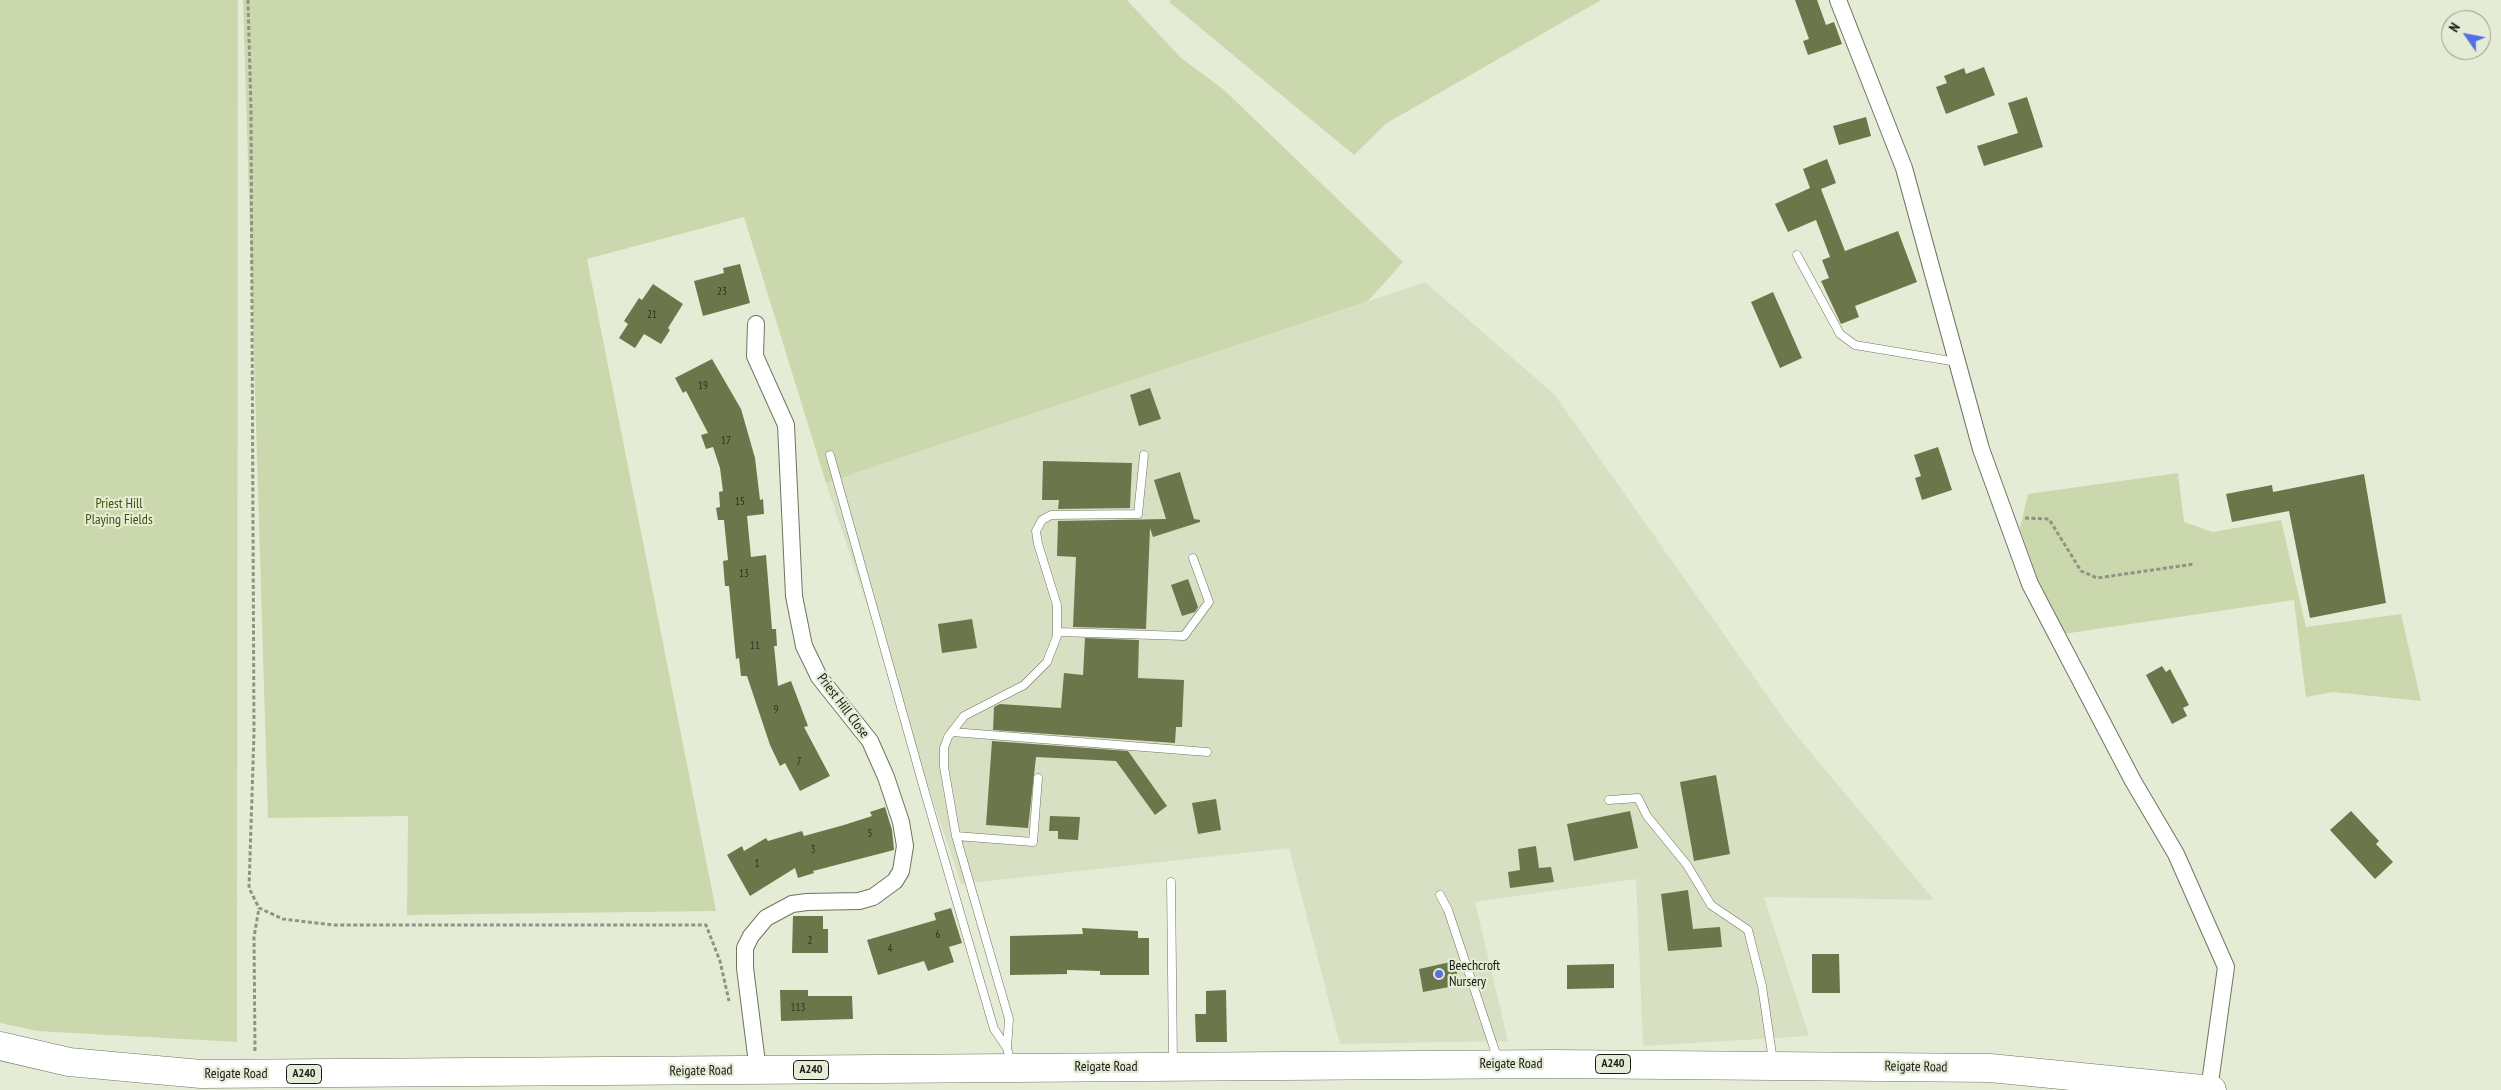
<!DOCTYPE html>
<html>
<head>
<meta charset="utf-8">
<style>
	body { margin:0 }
	#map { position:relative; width:2501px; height:1090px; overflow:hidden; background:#e5ecd6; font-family:"PT Sans Narrow",sans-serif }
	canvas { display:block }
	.north { position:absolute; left:2441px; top:10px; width:50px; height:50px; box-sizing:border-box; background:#e5ecd6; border:1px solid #939888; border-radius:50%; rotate:303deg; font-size:14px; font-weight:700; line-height:20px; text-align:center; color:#191b13 }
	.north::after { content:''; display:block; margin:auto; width:18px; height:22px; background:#576fe5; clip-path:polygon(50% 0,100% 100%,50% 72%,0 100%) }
</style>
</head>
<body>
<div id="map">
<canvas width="2501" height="1090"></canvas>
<div class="north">N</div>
</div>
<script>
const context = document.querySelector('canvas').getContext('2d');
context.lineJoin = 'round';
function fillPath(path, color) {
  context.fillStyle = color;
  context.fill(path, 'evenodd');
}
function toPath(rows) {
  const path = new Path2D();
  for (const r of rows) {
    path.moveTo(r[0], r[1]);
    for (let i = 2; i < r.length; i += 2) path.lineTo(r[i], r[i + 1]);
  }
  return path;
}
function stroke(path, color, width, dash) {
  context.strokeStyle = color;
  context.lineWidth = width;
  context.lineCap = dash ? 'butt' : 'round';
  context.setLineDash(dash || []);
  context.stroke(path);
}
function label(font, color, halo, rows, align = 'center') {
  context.font = font + ' "PT Sans Narrow",sans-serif';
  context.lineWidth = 4.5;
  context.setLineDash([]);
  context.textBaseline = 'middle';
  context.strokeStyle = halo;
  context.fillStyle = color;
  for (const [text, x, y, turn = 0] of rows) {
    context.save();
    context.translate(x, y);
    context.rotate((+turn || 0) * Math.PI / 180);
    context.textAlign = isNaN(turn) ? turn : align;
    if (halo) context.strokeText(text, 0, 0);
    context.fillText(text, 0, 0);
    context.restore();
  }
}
fillPath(toPath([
	[1425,282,1554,394,1788,725,1934,900,1764,897,1809,1036,1643,1046,1636,879,1475,902,1508,1041,1340,1044,1289,848,961,884,826,483]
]), '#d7e0c3');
fillPath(toPath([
	[0,0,238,0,237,1042,37,1031,0,1023],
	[243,0,1127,0,1181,58,1223,89,1403,262,1368,301,826,483,744,217,587,259,716,911,407,915,408,816,268,818],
	[1171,0,1601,0,1387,123,1354,155,1169,2],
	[2178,473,2184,522,2213,532,2281,520,2306,627,2401,614,2421,701,2333,692,2306,697,2294,600,2063,634,2037,577,2020,528,2028,494]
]), '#cbd8ad');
fillPath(toPath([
	[1795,0,1817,0,1826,25,1834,22,1842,44,1808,55,1803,41,1809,39],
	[1984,67,1995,95,1946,114,1936,87,1947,83,1944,76,1964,68,1966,74],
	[2027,97,2043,147,1984,166,1977,146,2018,133,2008,103],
	[1866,117,1871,136,1839,145,1833,126],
	[1827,159,1836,183,1821,189,1845,251,1898,231,1917,282,1855,306,1859,317,1841,324,1821,281,1829,278,1822,260,1830,257,1816,220,1788,232,1775,204,1810,188,1803,169],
	[740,264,750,303,703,316,694,281,724,273,723,268],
	[653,284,683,304,668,328,670,330,661,344,644,334,635,348,619,338,628,324,624,321,639,298,642,300],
	[1773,292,1802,358,1780,368,1751,302],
	[712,359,741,409,755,458,760,500,763,499,764,514,747,516,751,557,766,555,772,629,776,629,777,646,774,646,778,686,791,681,808,726,804,727,830,776,800,791,785,763,780,766,770,745,747,676,741,676,739,658,736,659,729,586,725,586,723,561,728,560,724,520,718,520,716,508,720,507,719,492,723,491,720,468,713,447,706,449,701,435,708,433,686,391,683,393,675,378],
	[1150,388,1161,419,1139,426,1130,395],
	[1938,447,1952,490,1922,500,1915,478,1921,476,1914,455],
	[1043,461,1132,463,1130,508,1058,509,1059,500,1042,500],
	[1180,472,1194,519,1200,520,1200,522,1153,537,1150,528,1146,629,1073,627,1076,557,1057,556,1058,521,1166,519,1154,480],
	[2364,474,2386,603,2310,618,2289,511,2232,522,2226,494,2272,485,2273,492],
	[1188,579,1198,607,1195,612,1182,616,1171,585],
	[972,619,977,648,942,653,938,624],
	[1085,638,1139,640,1138,678,1184,680,1182,727,1176,727,1175,743,993,730,994,707,1000,704,1061,708,1064,673,1083,675],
	[2162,666,2166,672,2170,669,2189,705,2183,708,2187,716,2172,724,2146,675],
	[992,741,1128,751,1167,806,1155,815,1116,761,1036,757,1028,828,986,825],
	[1716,775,1730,854,1694,861,1680,782],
	[1216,799,1221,830,1198,834,1192,803],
	[885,807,892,830,894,850,813,871,814,873,798,878,795,868,750,896,727,855,742,846,744,851,766,838,768,841,802,831,804,836,844,825,872,816,870,812],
	[1630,811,1638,848,1574,861,1567,824],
	[2351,811,2379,841,2376,844,2393,862,2375,879,2330,830],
	[1050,816,1080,817,1078,840,1058,839,1058,831,1049,831],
	[1536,846,1539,868,1551,867,1554,882,1510,888,1508,872,1520,870,1518,849],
	[1688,890,1693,929,1720,927,1722,947,1668,951,1661,894],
	[951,908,962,943,949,947,954,962,928,971,924,961,878,975,867,940,936,920,934,913],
	[793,916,823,916,823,929,828,929,828,953,792,953],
	[1082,928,1138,931,1138,938,1149,938,1149,975,1100,975,1100,971,1067,970,1067,974,1010,975,1010,936,1083,934],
	[1812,954,1839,954,1840,993,1812,993],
	[1455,961,1459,985,1423,992,1419,969],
	[1614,964,1614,988,1567,989,1567,965],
	[780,990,808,990,808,996,852,996,853,1019,781,1021],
	[1226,990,1227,1042,1196,1042,1195,1014,1206,1014,1206,991]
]), '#6b774a');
const lane = toPath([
	[1797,255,1840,334,1855,345,1957,362],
	[830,455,926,796,994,1029,1007,1048],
	[1058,632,1184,636,1209,602,1193,558],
	[952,732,1207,752],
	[1609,800,1638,798,1647,816,1687,865,1711,905,1748,930,1762,986,1773,1061],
	[956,836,1033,842,1038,778],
	[1171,882,1173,1062],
	[1440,895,1448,910,1498,1060],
	[1011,1063,1007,1048,1009,1019,956,836,944,767,944,748,948,737,964,716,1024,685,1047,662,1057,636,1057,605,1038,544,1036,531,1042,520,1051,515,1138,514,1144,455]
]);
const street = toPath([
	[1838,0,1904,168,1981,449,2030,584,2133,781,2176,854,2226,967,2209,1090],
	[756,324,755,356,786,425,794,596,804,646,819,677,870,741,886,777,901,822,905,846,901,871,895,881,873,897,859,901,807,902,792,904,766,918,751,936,745,948,745,968,758,1071]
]);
const highway = toPath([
	[0,1046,69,1062,201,1074,1555,1064,1990,1068,2212,1090]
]);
stroke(lane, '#6f7561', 9);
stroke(street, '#6f7561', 18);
stroke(highway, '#6f7561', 29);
stroke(toPath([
	[248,0,251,110,254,733,249,888,259,908,283,919,334,925,706,925,720,961,729,1001],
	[2025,518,2049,519,2081,571,2097,578,2194,564],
	[255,1051,254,937,259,908]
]), '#8e9383', 3, [4, 2.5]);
stroke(lane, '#fff', 8);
stroke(street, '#fff', 16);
stroke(highway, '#fff', 28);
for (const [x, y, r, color] of [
	[1439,974,5,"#576fe5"]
]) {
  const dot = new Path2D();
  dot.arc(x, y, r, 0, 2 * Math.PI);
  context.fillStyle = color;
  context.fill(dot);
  stroke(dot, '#e5ecd6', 2);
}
label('11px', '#2e3221', null, [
	["23",722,292],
	["21",652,315],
	["19",703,386],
	["17",726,441],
	["15",740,502],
	["13",744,574],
	["11",755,646],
	["9",776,710],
	["7",799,762],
	["5",870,834],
	["3",813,850],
	["1",757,864],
	["6",938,935],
	["2",810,941],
	["4",890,949],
	["113",798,1008]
]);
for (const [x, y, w] of [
	[1613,1064,35],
	[811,1070,35],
	[304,1074,35]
]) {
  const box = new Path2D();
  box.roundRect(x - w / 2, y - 9.5, w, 19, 4);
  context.fillStyle = '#e5ecd6';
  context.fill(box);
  stroke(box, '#191b13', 1);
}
label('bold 12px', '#191b13', null, [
	["A240",1613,1064],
	["A240",811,1070],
	["A240",304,1074]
]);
label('14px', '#445304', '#e5ecd6', [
	["Priest Hill",119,504],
	["Playing Fields",119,520]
]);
label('14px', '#191b13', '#e5ecd6', [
	["Priest Hill Close",843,706,53],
	["Reigate Road",1511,1064],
	["Reigate Road",1106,1067],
	["Reigate Road",1916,1067,1],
	["Reigate Road",701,1071,-1],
	["Reigate Road",236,1074]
]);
label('14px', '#191b13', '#e5ecd6', [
	["Beechcroft",1449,966],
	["Nursery",1449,982]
], 'left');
</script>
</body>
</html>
